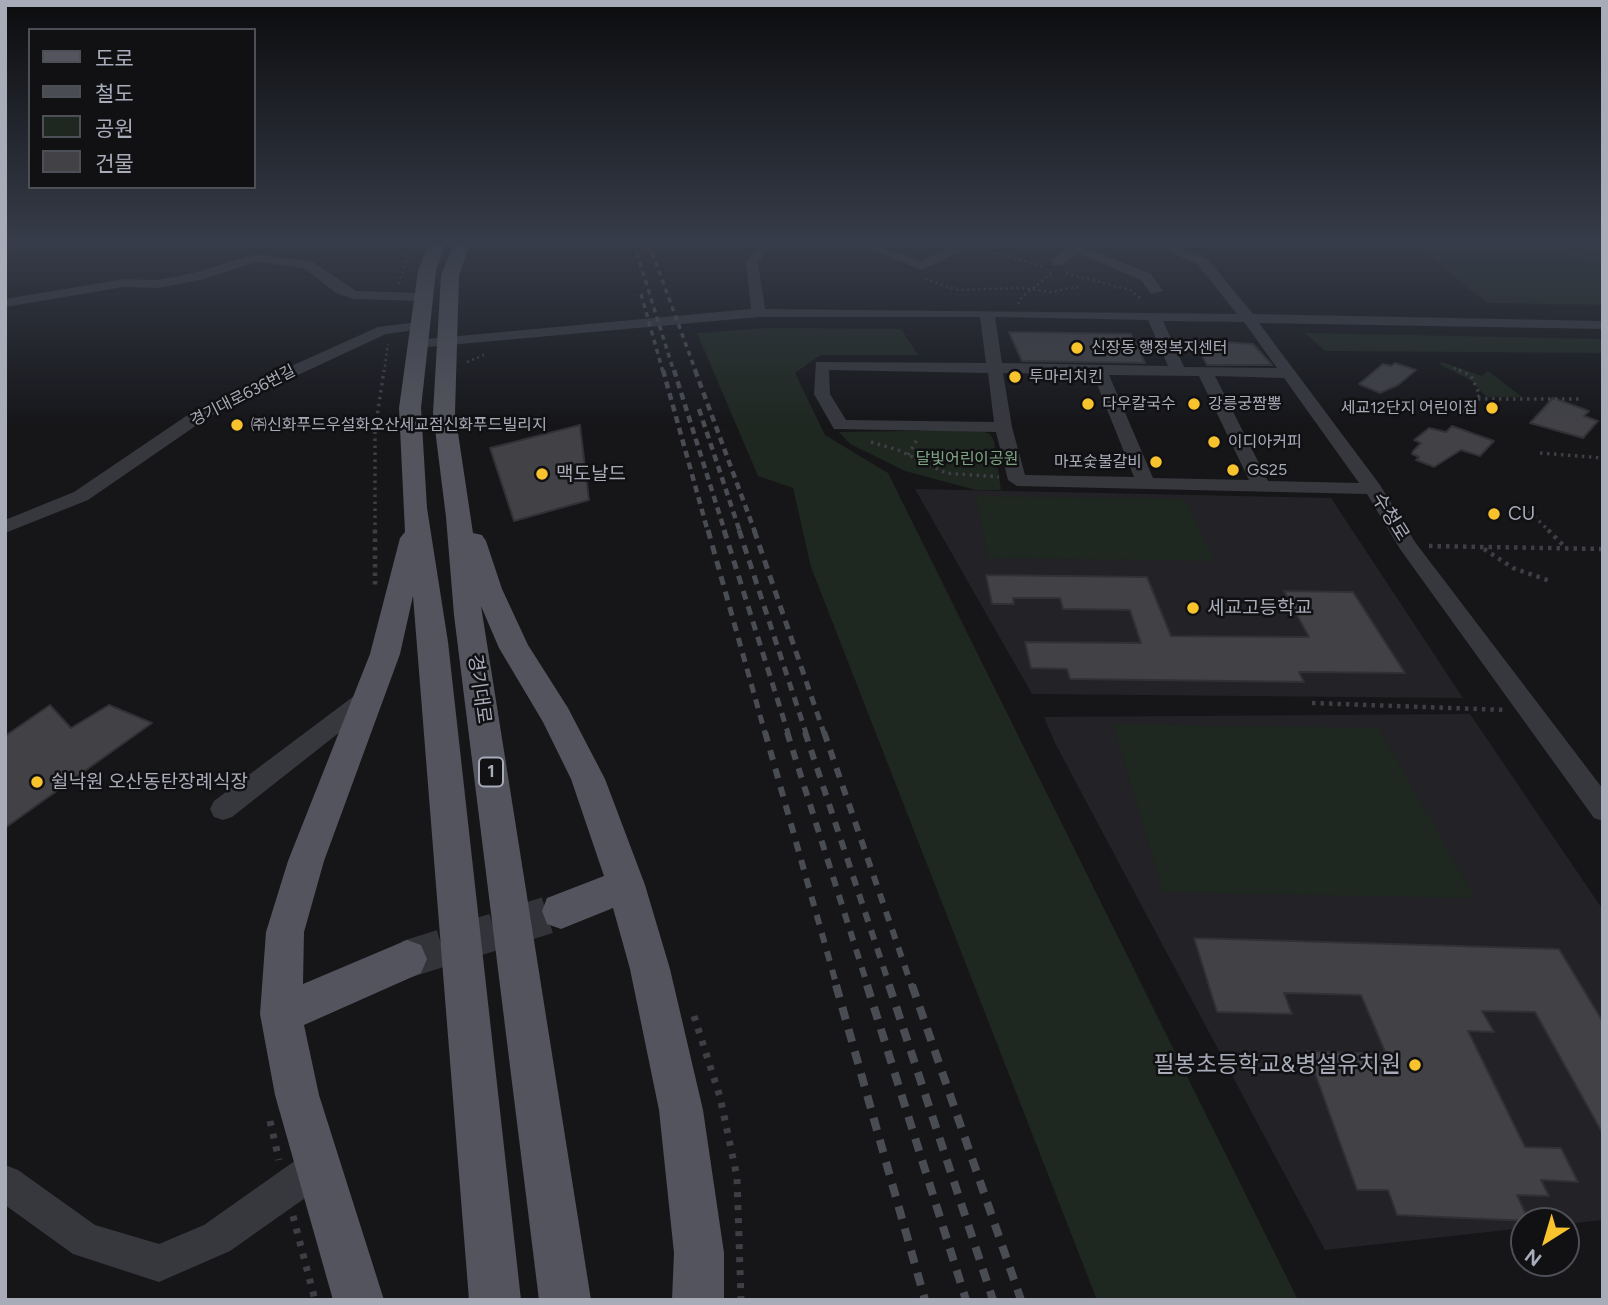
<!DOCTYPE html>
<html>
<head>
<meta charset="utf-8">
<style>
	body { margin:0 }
	#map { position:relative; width:1608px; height:1305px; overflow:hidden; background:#161619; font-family:Figtree,"Noto Sans KR",sans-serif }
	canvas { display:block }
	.frame { position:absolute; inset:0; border:7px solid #a8acb9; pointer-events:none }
	.legend { position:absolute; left:28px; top:28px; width:228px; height:161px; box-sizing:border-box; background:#111114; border:2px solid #4d4f56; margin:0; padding:9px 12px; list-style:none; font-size:21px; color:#a8acb9 }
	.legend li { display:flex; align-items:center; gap:14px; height:35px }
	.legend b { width:35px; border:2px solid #4d4f56 }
	.north { position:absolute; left:1510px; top:1207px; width:70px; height:70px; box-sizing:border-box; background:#111114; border:2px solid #4d4f56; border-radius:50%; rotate:217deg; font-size:19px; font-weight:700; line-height:28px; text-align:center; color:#a8acb9 }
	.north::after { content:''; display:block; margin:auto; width:24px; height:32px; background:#f9c32e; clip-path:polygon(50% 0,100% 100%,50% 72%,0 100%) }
</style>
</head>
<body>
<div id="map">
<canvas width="1608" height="1305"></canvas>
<div class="frame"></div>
<ul class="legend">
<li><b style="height:9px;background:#53545d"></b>도로</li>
<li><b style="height:9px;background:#4a4c53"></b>철도</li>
<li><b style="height:19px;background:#1e2720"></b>공원</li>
<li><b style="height:19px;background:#414146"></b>건물</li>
</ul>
<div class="north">N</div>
</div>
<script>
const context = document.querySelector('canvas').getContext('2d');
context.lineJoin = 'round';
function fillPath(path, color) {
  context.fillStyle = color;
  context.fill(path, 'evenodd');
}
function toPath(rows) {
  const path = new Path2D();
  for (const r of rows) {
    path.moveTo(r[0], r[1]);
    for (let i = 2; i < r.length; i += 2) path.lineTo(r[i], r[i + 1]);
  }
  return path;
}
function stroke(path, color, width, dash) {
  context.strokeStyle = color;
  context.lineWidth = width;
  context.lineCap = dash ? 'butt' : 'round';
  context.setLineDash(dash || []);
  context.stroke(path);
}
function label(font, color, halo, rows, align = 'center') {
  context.font = font + ' Figtree,"Noto Sans KR",sans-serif';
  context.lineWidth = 5;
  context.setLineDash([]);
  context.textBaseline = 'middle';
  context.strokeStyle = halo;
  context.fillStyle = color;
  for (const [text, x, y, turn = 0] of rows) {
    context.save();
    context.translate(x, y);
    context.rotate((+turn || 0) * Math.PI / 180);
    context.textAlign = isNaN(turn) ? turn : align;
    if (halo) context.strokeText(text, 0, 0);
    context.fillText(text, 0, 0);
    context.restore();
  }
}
fillPath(toPath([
	[915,489,1331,498,1463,698,1032,694],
	[1470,714,1603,910,1603,1220,1566,1224,1566,1221,1524,1221,1524,1228,1325,1250,1055,743,1044,717]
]), '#232226');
fillPath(toPath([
	[1350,244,1603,244,1603,305,1487,303,1417,246],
	[769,328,901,329,918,355,821,355,795,373,825,435,888,473,1298,1300,1097,1300,811,567,793,488,758,476,697,333],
	[1305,333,1603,339,1603,353,1325,351],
	[1442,362,1482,376,1488,371,1522,397,1486,397,1472,381,1439,364],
	[979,430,990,434,994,441,1001,490,976,490,905,471,850,444,839,432],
	[976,496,1185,499,1215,561,988,558],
	[1113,724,1379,728,1475,898,1163,892]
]), '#1e2720');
const building = toPath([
	[1009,332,1131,334,1145,363,1022,361,1009,332],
	[1194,340,1253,344,1272,365,1207,365,1194,340],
	[1395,363,1416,370,1398,385,1380,393,1359,384,1383,364,1391,366,1395,363],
	[1553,398,1589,411,1584,416,1598,421,1583,438,1530,423,1553,398],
	[580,425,589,500,514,521,490,448,580,425],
	[1452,426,1494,441,1480,456,1461,450,1434,467,1416,460,1419,457,1412,454,1413,451,1421,443,1414,440,1429,428,1446,432,1452,426],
	[986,575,1147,577,1171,636,1309,637,1284,591,1353,592,1405,673,1299,672,1304,682,1070,679,1067,669,1031,668,1025,642,1141,643,1130,610,1063,609,1060,598,1013,598,1014,604,992,604,986,575],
	[50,705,71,728,109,705,152,723,5,828,5,736,50,705],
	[1194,938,1559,949,1603,1022,1603,1134,1535,1012,1482,1011,1494,1032,1468,1031,1525,1147,1561,1148,1578,1182,1541,1180,1549,1196,1517,1195,1529,1221,1397,1215,1388,1190,1357,1190,1307,1051,1386,1054,1361,995,1284,993,1292,1014,1217,1012,1194,938]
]);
fillPath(building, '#414146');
stroke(building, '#313035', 2);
stroke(toPath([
	[407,959,561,911]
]), '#333439', 37, [37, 18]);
stroke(toPath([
	[1519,244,1603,260],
	[982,249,1044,267],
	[1066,273,1130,290,1140,298],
	[925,279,958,290,1023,288,1051,292,1082,286],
	[399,284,412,244],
	[1018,304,1022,297,1053,272],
	[467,362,484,355],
	[1454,368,1463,372],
	[384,372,388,344]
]), '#3d3f45', 2.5, [2, 3.5]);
stroke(toPath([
	[1459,370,1471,376,1480,395,1460,414],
	[1478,399,1581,399],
	[871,442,898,450,946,473,999,477],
	[1540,453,1603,458],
	[908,455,918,438],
	[1524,506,1550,532],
	[375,532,375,430,384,370]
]), '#3d3f45', 3.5, [2.5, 4.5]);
stroke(toPath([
	[375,530,375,586],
	[1548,530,1566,548],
	[1429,546,1603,549],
	[1484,549,1513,568,1550,581],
	[1312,703,1506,710]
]), '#3d3f45', 4.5, [3.5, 5]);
stroke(toPath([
	[694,1016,720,1097,737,1177,741,1300],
	[270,1121,279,1160],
	[293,1216,315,1300]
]), '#3d3f45', 7, [5, 8]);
fillPath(toPath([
	[760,244,772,244,758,263,765,309,1237,314,1198,265,1155,244,1172,244,1208,259,1253,314,1603,321,1603,329,1259,323,1380,485,1415,542,1603,789,1603,821,1594,818,1400,549,1367,494,1017,486,1008,480,996,432,834,429,814,394,816,362,986,363,980,317,759,317,416,348,409,344,416,340,751,309,746,263,760,244],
	[995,317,1148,320,1168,366,1002,363,995,317],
	[1163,321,1244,322,1277,368,1184,367,1163,321],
	[829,370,988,373,994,422,846,420,830,394,829,370],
	[1003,373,1093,374,1134,477,1025,475,1012,427,1003,373],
	[1109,375,1199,376,1249,480,1153,478,1109,375],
	[1215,376,1284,378,1359,483,1268,481,1215,376],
	[856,244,874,244,921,261,960,244,976,244,922,270,856,244],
	[1075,244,1089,244,1086,248,1151,274,1163,291,1151,294,1141,280,1078,253,1062,265,1052,265,1052,259,1075,244],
	[256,254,313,262,356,291,422,293,429,297,422,301,354,299,336,293,304,268,257,262,200,280,157,288,124,287,5,307,5,299,124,279,157,280,193,273,256,254],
	[418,322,423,323,423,329,386,334,210,416,88,500,5,533,5,520,74,492,198,408,378,327,418,322],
	[370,687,378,690,382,696,378,702,232,817,223,820,214,817,210,809,214,801,362,690,370,687],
	[319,1148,332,1153,337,1166,332,1179,230,1251,159,1282,73,1254,5,1205,5,1165,18,1170,95,1225,159,1244,204,1225,306,1153,319,1148]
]), '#37383e');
fillPath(toPath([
	[429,244,445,244,436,271,421,408,427,508,448,642,521,1300,469,1300,413,596,400,654,324,861,304,932,303,984,407,940,421,945,427,959,421,973,304,1025,319,1095,384,1300,333,1300,275,1095,260,1014,266,932,288,861,370,654,400,538,405,532,399,408,418,271,429,244],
	[454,244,470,244,459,275,455,413,473,533,482,535,486,541,502,589,528,645,568,708,605,779,645,885,670,969,703,1110,724,1253,724,1300,672,1300,674,1253,659,1110,630,969,613,908,561,929,547,924,542,911,547,898,604,876,571,779,543,722,499,648,481,606,591,1300,539,1300,454,615,446,517,433,413,441,275,454,244]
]), '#53545d');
stroke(toPath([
	[634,244,674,372],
	[649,244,696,372],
	[641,294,663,372]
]), '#4a4c53', 3.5, [5, 4.5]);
stroke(toPath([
	[663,370,708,532],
	[674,370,725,532],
	[695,370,755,532],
	[699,409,740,532]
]), '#4a4c53', 4.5, [7, 5]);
stroke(toPath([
	[708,530,765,733],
	[724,530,788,733],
	[739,530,806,733],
	[754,530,824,733]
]), '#4a4c53', 5, [9, 7]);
stroke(toPath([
	[765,732,837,987],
	[787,732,868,987],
	[805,732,890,987],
	[824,732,912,987]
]), '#4a4c53', 6, [10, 9]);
stroke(toPath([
	[836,985,925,1300],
	[867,985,966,1300],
	[889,985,993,1300],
	[912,985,1021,1300]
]), '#4a4c53', 8, [13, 10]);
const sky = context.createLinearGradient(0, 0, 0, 427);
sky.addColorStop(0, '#0c0c0e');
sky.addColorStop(0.57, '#363c49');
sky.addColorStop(1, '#363c4900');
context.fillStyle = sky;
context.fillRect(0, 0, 1608, 427);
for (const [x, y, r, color] of [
	[1077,348,7,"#f9c32e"],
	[1015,377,7,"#f9c32e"],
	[1088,404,7,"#f9c32e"],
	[1194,404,7,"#f9c32e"],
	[1492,408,7,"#f9c32e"],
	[237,425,7,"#f9c32e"],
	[1214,442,7,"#f9c32e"],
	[1156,462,7,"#f9c32e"],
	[1233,470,7,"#f9c32e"],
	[542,474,7,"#f9c32e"],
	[1494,514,7,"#f9c32e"],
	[1193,608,7,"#f9c32e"],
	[37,782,7,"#f9c32e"],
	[1415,1065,7,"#f9c32e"]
]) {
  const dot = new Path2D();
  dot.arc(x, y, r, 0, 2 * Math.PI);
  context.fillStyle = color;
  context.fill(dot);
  stroke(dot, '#111114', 2.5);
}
label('16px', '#a8acb9', '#111114', [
	["신장동 행정복지센터",1091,348],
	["투마리치킨",1029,377],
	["다우칼국수",1102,404],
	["강릉궁짬뽕",1208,404],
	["세교12단지 어린이집",1478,408,"right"],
	["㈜신화푸드우설화오산세교점신화푸드빌리지",251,425],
	["이디아커피",1228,442],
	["마포숯불갈비",1142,462,"right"],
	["GS25",1247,470]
], 'left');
label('16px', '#a8acb9', '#111114', [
	["경기대로636번길",243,396,-27]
]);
label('16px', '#7ea583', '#111114', [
	["달빛어린이공원",967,459]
]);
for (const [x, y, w] of [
	[491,772,24]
]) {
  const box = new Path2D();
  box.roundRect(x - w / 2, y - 14.5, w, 29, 5);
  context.fillStyle = '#111114';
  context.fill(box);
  stroke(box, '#a8acb9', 2);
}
label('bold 18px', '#a8acb9', null, [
	["1",491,772]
]);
label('19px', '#a8acb9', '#111114', [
	["맥도날드",556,474],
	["CU",1508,514],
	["세교고등학교",1207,608],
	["쉴낙원 오산동탄장례식장",51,782]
], 'left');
label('19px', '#a8acb9', '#111114', [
	["수청로",1390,517,58],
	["경기대로",479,689,82]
]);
label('23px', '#a8acb9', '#111114', [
	["필봉초등학교&병설유치원",1401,1065]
], 'right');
</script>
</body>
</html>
